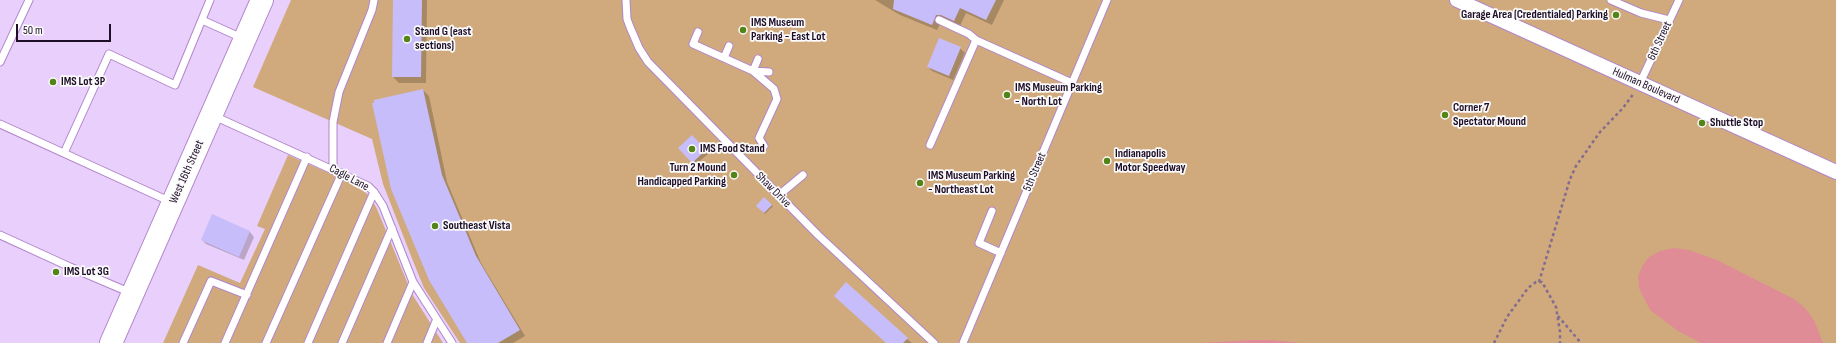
<!DOCTYPE html>
<html>
<head>
<meta charset="utf-8">
<style>
	body { margin:0 }
	#map { position:relative; width:1836px; height:343px; overflow:hidden; background:#e9cffb; font-family:"Sofia Sans Condensed",sans-serif }
	canvas { display:block }
	.scale { position:absolute; left:16px; top:24px; width:95px; height:18px; box-sizing:border-box; border:2px solid #1e0e28; border-top:0; padding-left:5px; font-size:12px; line-height:14px; white-space:nowrap; color:#1e0e28; -webkit-text-stroke:3px #fbfbfb; paint-order:stroke }
</style>
</head>
<body>
<div id="map">
<canvas width="1836" height="343"></canvas>
<div class="scale">50 m</div>
</div>
<script>
const context = document.querySelector('canvas').getContext('2d');
context.lineJoin = 'round';
function fillPath(path, color) {
  context.fillStyle = color;
  context.fill(path, 'evenodd');
}
function toPath(rows) {
  const path = new Path2D();
  for (const r of rows) {
    path.moveTo(r[0], r[1]);
    for (let i = 2; i < r.length; i += 2) path.lineTo(r[i], r[i + 1]);
  }
  return path;
}
function stroke(path, color, width, dash) {
  context.strokeStyle = color;
  context.lineWidth = width;
  context.lineCap = dash ? 'butt' : 'round';
  context.setLineDash(dash || []);
  context.stroke(path);
}
function label(font, color, halo, rows, align = 'center') {
  context.font = font + ' "Sofia Sans Condensed",sans-serif';
  context.lineWidth = 3.5;
  context.setLineDash([]);
  context.textBaseline = 'middle';
  context.strokeStyle = halo;
  context.fillStyle = color;
  for (const [text, x, y, turn = 0] of rows) {
    context.save();
    context.translate(x, y);
    context.rotate((+turn || 0) * Math.PI / 180);
    context.textAlign = isNaN(turn) ? turn : align;
    if (halo) context.strokeText(text, 0, 0);
    context.fillText(text, 0, 0);
    context.restore();
  }
}
fillPath(toPath([
	[291,0,1836,0,1836,343,460,343,424,288,413,261,383,184,372,139,253,87],
	[288,155,354,184,370,196,377,209,412,294,443,343,163,343,198,265,240,283,265,229,257,226]
]), '#d0aa7c');
fillPath(toPath([
	[1674,248,1689,250,1717,260,1794,299,1805,308,1814,320,1823,343,1701,343,1678,331,1650,310,1639,288,1638,276,1643,265,1649,257,1660,251],
	[1272,340,1301,343,1202,343,1250,340]
]), '#df8c96');
fillPath(toPath([
	[394,0,427,0,426,83,399,83,393,77],
	[875,0,1004,0,992,25,966,13,960,26,942,20,937,30,900,15],
	[960,48,965,53,953,80,932,71,928,67],
	[423,90,429,96,447,182,481,263,525,336,513,343,468,343],
	[692,137,708,154,695,165,680,148],
	[764,199,773,206,765,214,757,206],
	[212,216,250,232,254,237,244,260,206,244,202,240],
	[907,339,912,343,887,343]
]), '#0003');
fillPath(toPath([
	[393,0,422,0,421,77,392,77],
	[894,0,996,0,986,20,960,8,954,21,941,15,936,15,932,25,893,9],
	[939,38,961,47,949,76,927,67],
	[423,89,442,175,476,256,520,330,498,343,467,343,429,280,391,189,372,103,374,103,374,100],
	[692,135,706,150,692,163,678,148],
	[764,197,772,205,764,213,756,206],
	[212,214,250,231,239,257,201,240],
	[846,282,908,338,903,343,886,343,834,296]
]), '#c7bdfb');
const lane = toPath([
	[626,0,627,19,630,27,639,48,648,62,818,235,934,343],
	[1611,0,1641,13,1669,20],
	[202,20,242,38],
	[939,20,969,34,976,40,1072,83],
	[698,32,693,44,753,71,774,89,777,99,759,138,764,146],
	[724,58,729,46],
	[758,59,753,71,769,72],
	[0,62,29,0],
	[1640,83,1679,0],
	[214,116,368,186,374,192,383,206,413,282,452,343],
	[0,124,171,202],
	[930,145,976,40],
	[64,153,109,54,175,85,210,0],
	[333,169,333,122,339,92,372,10,374,0],
	[779,195,803,175],
	[992,211,979,243,1001,253],
	[0,235,70,267,131,293],
	[183,343,211,281,247,295],
	[225,343,307,157],
	[266,343,342,173],
	[308,343,374,192],
	[342,343,392,228],
	[387,343,413,282],
	[427,343,436,321],
	[963,343,1107,0]
]);
const street = toPath([
	[1457,0,1836,172]
]);
const primary = toPath([
	[111,343,262,0]
]);
stroke(lane, '#b186cb', 9);
stroke(street, '#b186cb', 16);
stroke(primary, '#b186cb', 24);
stroke(toPath([
	[1539,282,1570,179,1576,166,1600,132,1623,108,1634,93],
	[1558,316,1581,343],
	[1494,343,1507,317,1528,288,1536,282,1542,282,1556,307,1560,332,1560,343]
]), '#826d90', 2.5, [3, 3]);
stroke(lane, '#fff', 7);
stroke(street, '#fff', 14);
stroke(primary, '#fff', 22);
for (const [x, y, r, color] of [
	[1616,15,4,"#538418"],
	[743,30,4,"#538418"],
	[407,39,4,"#538418"],
	[53,82,4,"#538418"],
	[1007,95,4,"#538418"],
	[1445,115,4,"#538418"],
	[1702,123,4,"#538418"],
	[692,149,4,"#538418"],
	[1107,161,4,"#538418"],
	[734,175,4,"#538418"],
	[920,183,4,"#538418"],
	[435,226,4,"#538418"],
	[56,272,4,"#538418"]
]) {
  const dot = new Path2D();
  dot.arc(x, y, r, 0, 2 * Math.PI);
  context.fillStyle = color;
  context.fill(dot);
  stroke(dot, '#fbfbfb', 1.5);
}
label('bold 12px', '#1e0e28', '#fbfbfb', [
	["Garage Area (Credentialed) Parking",1608,15,"right"],
	["IMS Museum",751,23],
	["Parking - East Lot",751,37],
	["Stand G (east",415,32],
	["sections)",415,46],
	["IMS Lot 3P",61,82],
	["IMS Museum Parking",1015,88],
	["- North Lot",1015,102],
	["Corner 7",1453,108],
	["Spectator Mound",1453,122],
	["Shuttle Stop",1710,123],
	["IMS Food Stand",700,149],
	["Indianapolis",1115,154],
	["Motor Speedway",1115,168],
	["Turn 2 Mound",726,168,"right"],
	["Handicapped Parking",726,182,"right"],
	["IMS Museum Parking",928,176],
	["- Northeast Lot",928,190],
	["Southeast Vista",443,226],
	["IMS Lot 3G",64,272]
], 'left');
label('12px', '#1e0e28', '#fbfbfb', [
	["6th Street",1660,41,-65],
	["Hulman Boulevard",1646,86,24],
	["West 16th Street",187,172,-66],
	["5th Street",1035,172,-67],
	["Cagle Lane",349,178,28],
	["Shaw Drive",773,190,45]
]);
</script>
</body>
</html>
